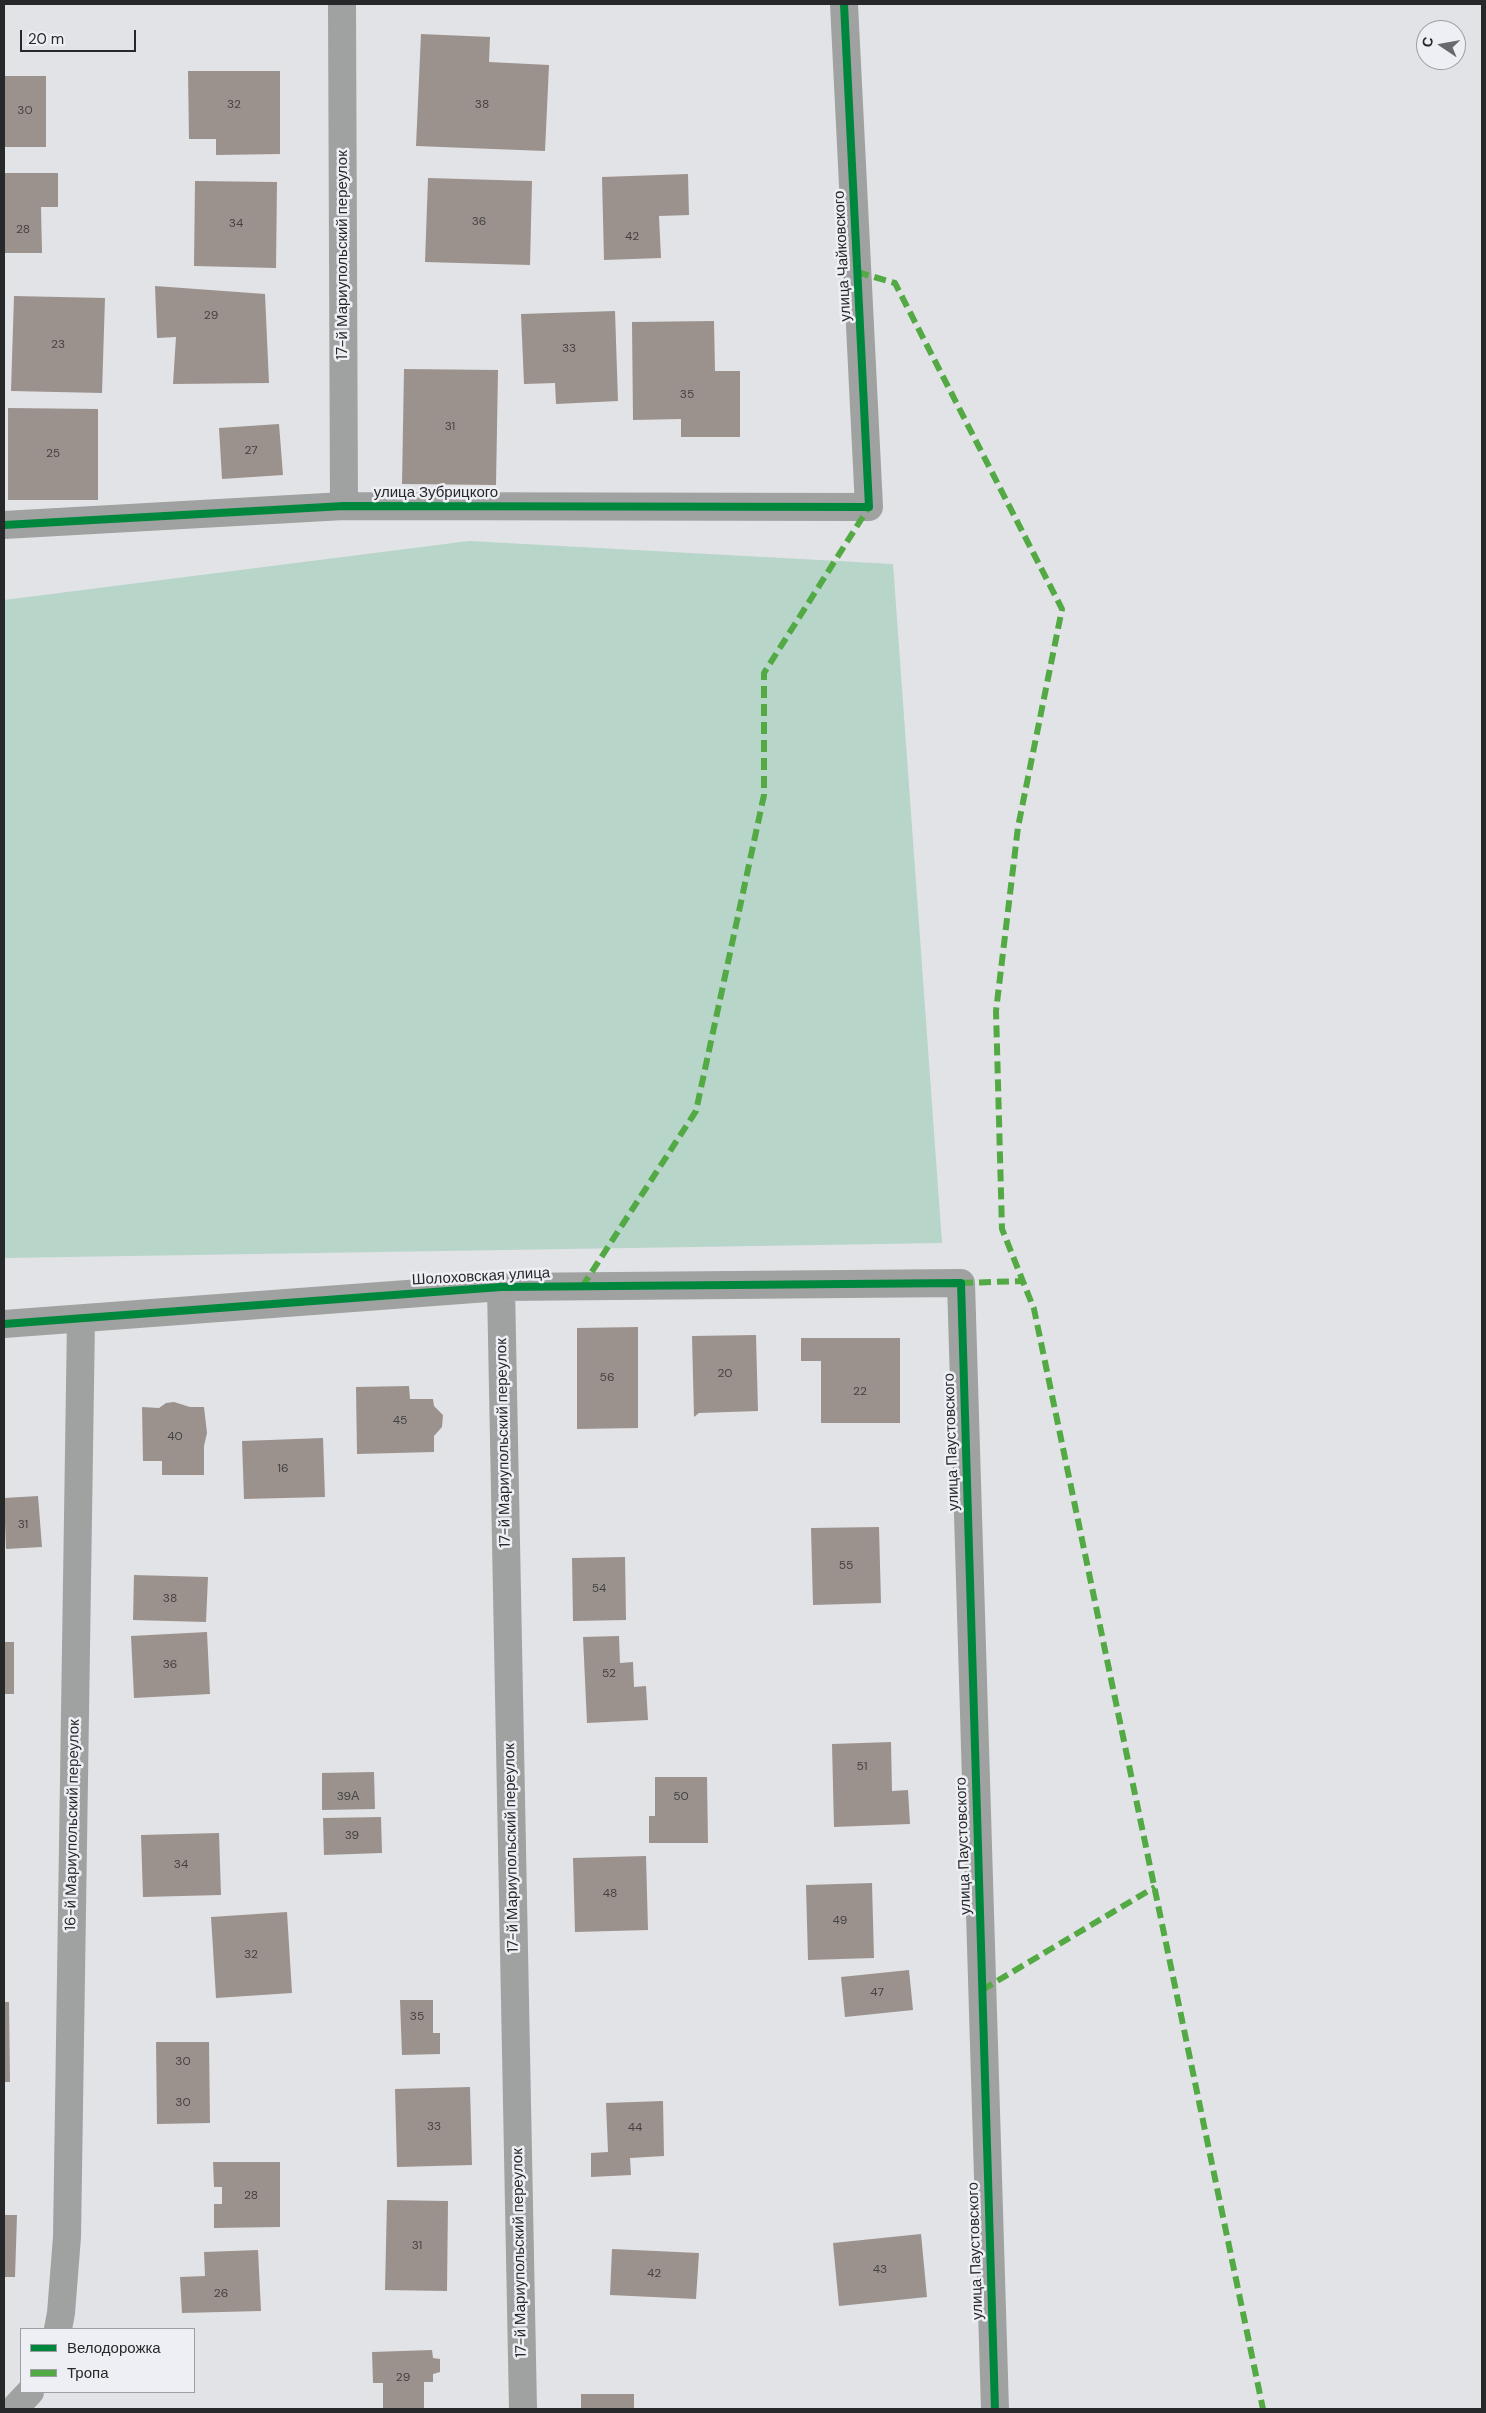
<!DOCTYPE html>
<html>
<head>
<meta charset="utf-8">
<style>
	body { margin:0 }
	#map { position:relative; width:1486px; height:2413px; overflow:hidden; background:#e1e3e6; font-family:"DM Sans",sans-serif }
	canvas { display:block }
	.frame { position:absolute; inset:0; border:5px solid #27282a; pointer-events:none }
	.legend { position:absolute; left:20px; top:2328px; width:175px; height:65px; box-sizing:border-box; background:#edeff4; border:1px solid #9e9fa3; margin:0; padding:6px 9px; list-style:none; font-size:15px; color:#27282a }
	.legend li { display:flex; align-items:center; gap:10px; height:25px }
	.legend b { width:25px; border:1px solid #9e9fa3 }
	.north { position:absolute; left:1416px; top:20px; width:50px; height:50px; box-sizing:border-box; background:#edeff4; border:1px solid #9e9fa3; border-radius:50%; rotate:282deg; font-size:14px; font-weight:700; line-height:20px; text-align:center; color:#27282a }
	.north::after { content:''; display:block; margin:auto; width:18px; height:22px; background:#68696c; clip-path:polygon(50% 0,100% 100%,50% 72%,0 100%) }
	.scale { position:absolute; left:20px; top:30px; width:116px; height:22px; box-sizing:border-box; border:2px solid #27282a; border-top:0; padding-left:6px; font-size:15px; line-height:18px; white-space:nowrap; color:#27282a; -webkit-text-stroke:4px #edeff4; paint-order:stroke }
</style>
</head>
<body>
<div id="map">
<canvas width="1486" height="2413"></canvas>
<div class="frame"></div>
<ul class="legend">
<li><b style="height:6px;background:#00873e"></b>Велодорожка</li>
<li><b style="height:6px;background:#53aa44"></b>Тропа</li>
</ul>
<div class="north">С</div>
<div class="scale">20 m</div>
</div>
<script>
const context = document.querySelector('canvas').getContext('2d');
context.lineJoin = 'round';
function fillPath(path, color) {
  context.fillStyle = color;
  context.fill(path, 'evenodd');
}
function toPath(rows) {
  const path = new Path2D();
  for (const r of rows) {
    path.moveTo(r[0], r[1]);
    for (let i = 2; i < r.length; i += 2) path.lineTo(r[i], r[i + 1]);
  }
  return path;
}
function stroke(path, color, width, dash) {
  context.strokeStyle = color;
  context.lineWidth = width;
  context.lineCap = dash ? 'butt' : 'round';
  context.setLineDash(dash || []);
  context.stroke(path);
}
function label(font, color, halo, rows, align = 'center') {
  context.font = font + ' "DM Sans",sans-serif';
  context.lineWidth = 5;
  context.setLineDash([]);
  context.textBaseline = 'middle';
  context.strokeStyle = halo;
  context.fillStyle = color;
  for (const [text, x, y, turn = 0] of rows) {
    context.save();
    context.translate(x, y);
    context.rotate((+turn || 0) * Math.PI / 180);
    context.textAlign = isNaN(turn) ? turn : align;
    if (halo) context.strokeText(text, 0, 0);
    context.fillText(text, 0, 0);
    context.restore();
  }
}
fillPath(toPath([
	[469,541,893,564,942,1243,4,1258,4,600]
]), '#b7d5c9');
fillPath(toPath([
	[421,34,490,37,489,62,549,65,545,151,416,146],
	[188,71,280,71,280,154,216,155,216,139,189,139],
	[4,76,46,76,46,147,4,147],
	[4,173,58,173,58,207,41,207,42,253,4,253],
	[688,174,689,215,659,216,661,258,604,260,602,177],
	[428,178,532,181,530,265,425,262],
	[195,181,277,182,276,268,194,266],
	[155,286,265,294,269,383,173,384,176,337,157,338],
	[14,296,105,298,102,393,11,391],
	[615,311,618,401,556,404,555,383,524,384,521,314],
	[714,321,715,371,740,371,740,437,681,437,681,419,633,420,632,322],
	[404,369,498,370,496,485,402,484],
	[8,408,98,409,98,500,8,500],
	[279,424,283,475,222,479,219,428],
	[638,1327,638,1428,577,1429,577,1328],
	[756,1335,758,1411,699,1413,694,1417,692,1336],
	[801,1338,900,1338,900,1423,821,1423,821,1361,801,1361],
	[409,1386,410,1399,433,1399,434,1406,443,1415,442,1427,434,1436,434,1452,357,1454,356,1387],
	[174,1402,190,1407,204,1407,207,1433,204,1446,204,1475,162,1475,162,1461,143,1461,142,1407,159,1408,166,1403],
	[323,1438,325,1497,244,1499,242,1441],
	[38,1496,42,1547,6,1549,4,1498],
	[879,1527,881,1603,813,1605,811,1528],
	[625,1557,626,1620,573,1621,572,1558],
	[134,1575,208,1577,206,1622,133,1620],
	[207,1632,210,1694,134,1698,131,1636],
	[619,1636,620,1663,633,1662,634,1687,646,1686,648,1720,587,1723,583,1637],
	[4,1642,14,1642,14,1694,4,1694],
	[891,1742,892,1791,908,1790,910,1824,834,1827,832,1744],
	[374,1772,375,1809,322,1810,322,1773],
	[655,1777,707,1777,708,1843,649,1843,649,1816,655,1816],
	[381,1817,382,1853,324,1855,323,1818],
	[219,1833,221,1895,143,1897,141,1835],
	[646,1856,648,1930,575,1932,573,1858],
	[872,1883,874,1958,808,1960,806,1885],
	[287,1912,292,1993,216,1998,211,1917],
	[909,1970,913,2010,845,2017,841,1977],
	[400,2000,433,2000,433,2033,440,2033,440,2054,402,2055],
	[4,2002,9,2002,10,2082,4,2082],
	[156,2042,209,2042,210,2123,157,2124],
	[470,2087,472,2165,397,2167,395,2089],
	[663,2101,664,2156,630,2158,631,2175,591,2177,591,2153,608,2152,606,2103],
	[213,2162,280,2162,280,2227,214,2228,214,2204,222,2204,222,2187,214,2187],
	[387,2200,448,2201,447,2291,385,2290],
	[4,2215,17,2215,15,2277,4,2277],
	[921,2234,927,2297,839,2306,833,2243],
	[612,2249,699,2253,696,2299,610,2295],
	[258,2250,261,2311,182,2313,180,2277,205,2276,204,2252],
	[432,2350,433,2358,440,2359,440,2372,433,2374,433,2382,424,2382,424,2409,383,2409,383,2383,373,2383,372,2352],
	[581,2394,634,2394,634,2409,581,2409]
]), '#9c928d');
stroke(toPath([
	[342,4,344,506],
	[4,525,344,506,869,507,844,4],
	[501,1287,523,2409],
	[4,1324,501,1287,961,1283,995,2409],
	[58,2329,61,2313,67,2237,81,1320],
	[14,2409,30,2392]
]), '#a0a2a1', 28);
stroke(toPath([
	[857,272,895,283,1062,609,1018,827,996,1011,1002,1229,1034,1309,1263,2409],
	[961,1283,1022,1281],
	[582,1287,696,1111,764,795,764,673,869,507],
	[982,1990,1155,1887]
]), '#53aa44', 6, [12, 6]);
stroke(toPath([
	[4,525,344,506,869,507,844,4],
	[4,1324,501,1287,961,1283,995,2409]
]), '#00873e', 8);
label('12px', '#444243', null, [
	["32",234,105],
	["38",482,105],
	["30",25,111],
	["36",479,222],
	["34",236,224],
	["28",23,230],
	["42",632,237],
	["29",211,316],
	["23",58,345],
	["33",569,349],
	["35",687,395],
	["31",450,427],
	["27",251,451],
	["25",53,454],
	["20",725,1374],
	["56",607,1378],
	["22",860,1392],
	["45",400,1421],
	["40",175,1437],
	["16",283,1469],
	["31",23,1525],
	["55",846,1566],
	["54",599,1589],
	["38",170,1599],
	["36",170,1665],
	["52",609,1674],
	["51",862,1767],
	["39А",348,1797],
	["50",681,1797],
	["39",352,1836],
	["34",181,1865],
	["48",610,1894],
	["49",840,1921],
	["32",251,1955],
	["47",877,1993],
	["35",417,2017],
	["30",183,2062],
	["30",183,2103],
	["33",434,2127],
	["44",635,2128],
	["28",251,2196],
	["31",417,2246],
	["43",880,2270],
	["42",654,2274],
	["26",221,2294],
	["29",403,2378]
]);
label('15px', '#27282a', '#edeff4', [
	["17-й Мариупольский переулок",343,255,-90],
	["улица Чайковского",843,256,-93],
	["улица Зубрицкого",436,493],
	["Шолоховская улица",481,1277,-3],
	["улица Паустовского",952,1442,-92],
	["17-й Мариупольский переулок",504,1443,-91],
	["16-й Мариупольский переулок",73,1825,-89],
	["улица Паустовского",964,1846,-92],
	["17-й Мариупольский переулок",512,1848,-91],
	["улица Паустовского",976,2251,-92],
	["17-й Мариупольский переулок",520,2253,-91]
]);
</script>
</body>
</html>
